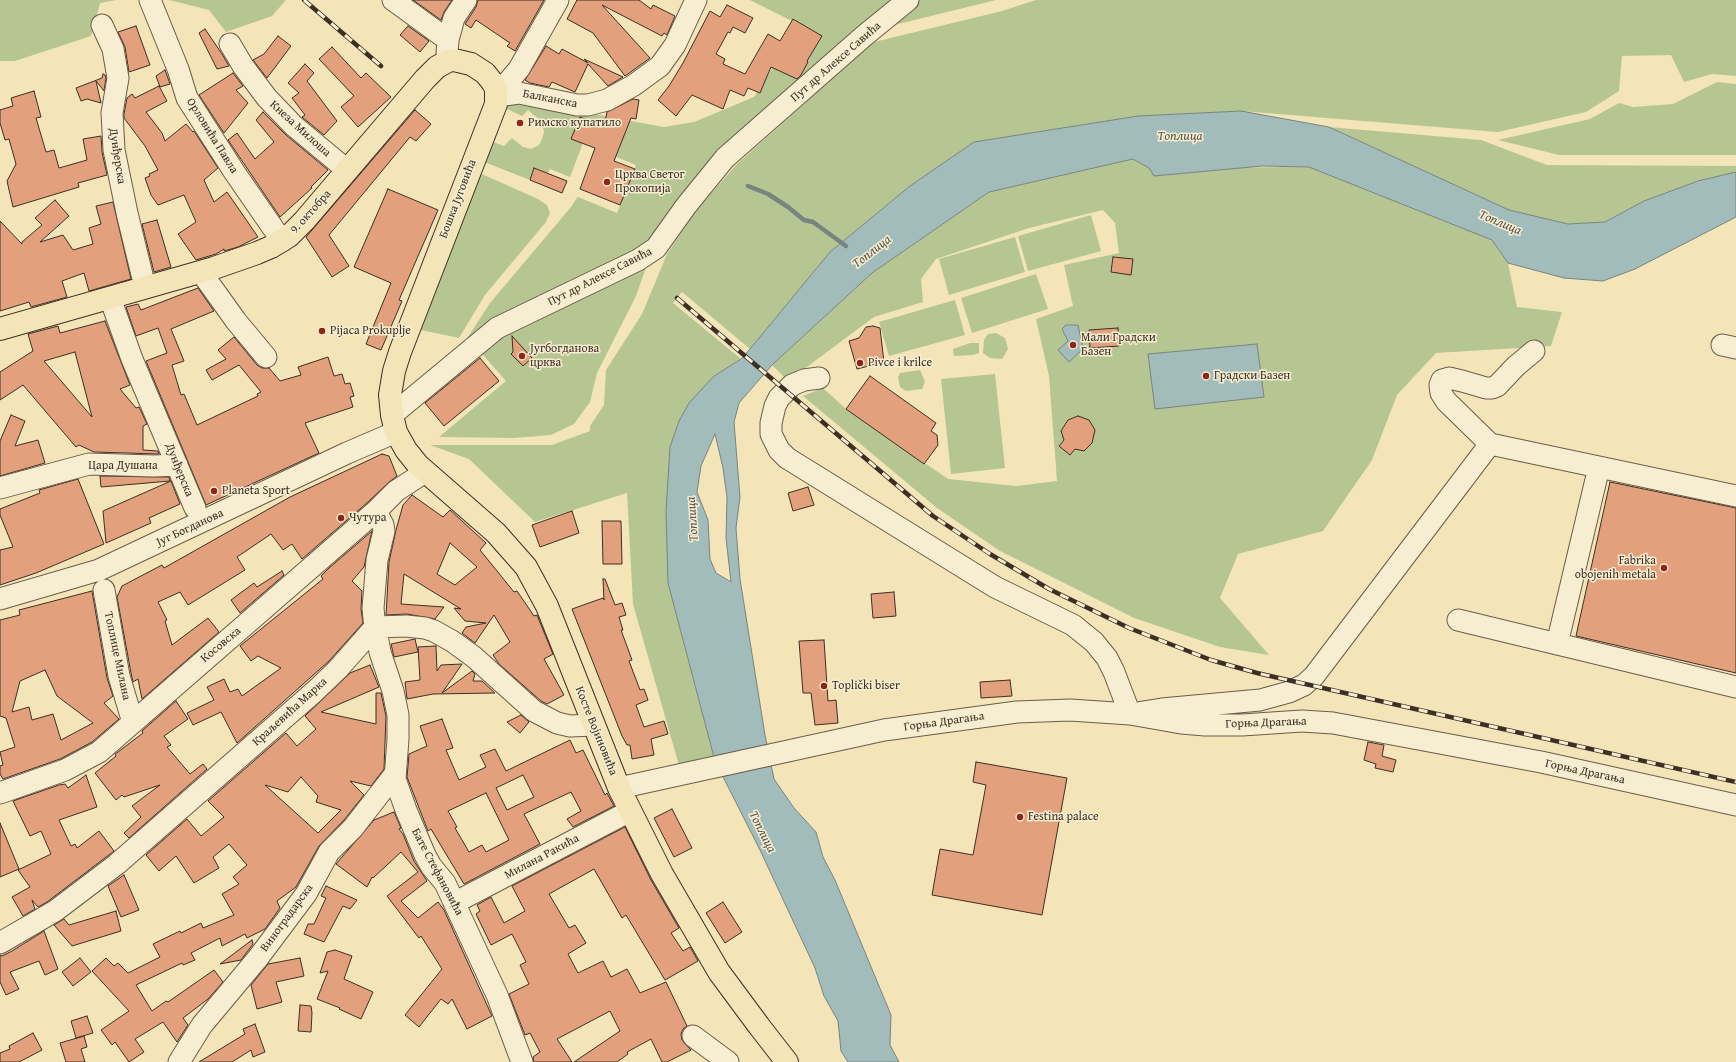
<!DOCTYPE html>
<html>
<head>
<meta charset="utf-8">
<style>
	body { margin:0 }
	canvas { display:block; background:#f3e5b8 }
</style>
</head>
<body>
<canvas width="1736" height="1062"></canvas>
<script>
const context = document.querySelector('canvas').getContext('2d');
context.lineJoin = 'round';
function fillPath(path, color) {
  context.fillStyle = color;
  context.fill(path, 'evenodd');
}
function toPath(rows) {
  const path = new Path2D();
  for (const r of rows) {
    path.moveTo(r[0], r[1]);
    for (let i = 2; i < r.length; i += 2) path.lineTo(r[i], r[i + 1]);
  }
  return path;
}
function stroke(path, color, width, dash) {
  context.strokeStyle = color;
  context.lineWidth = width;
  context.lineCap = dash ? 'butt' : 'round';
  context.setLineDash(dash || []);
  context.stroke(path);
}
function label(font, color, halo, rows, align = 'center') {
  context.font = font + ' "Gentium Book Plus",serif';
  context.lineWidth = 3;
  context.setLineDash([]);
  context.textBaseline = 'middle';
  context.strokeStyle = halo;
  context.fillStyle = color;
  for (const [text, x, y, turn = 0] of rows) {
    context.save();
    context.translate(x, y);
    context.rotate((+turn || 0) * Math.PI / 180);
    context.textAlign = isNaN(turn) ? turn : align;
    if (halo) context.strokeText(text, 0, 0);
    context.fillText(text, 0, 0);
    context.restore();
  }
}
fillPath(toPath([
	[0,0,116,0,100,3,91,36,15,61,0,61],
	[169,0,286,0,272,16,226,32,209,10],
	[750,0,892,0,648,245,470,341,466,340,490,303,571,207,576,199,578,197,617,213,636,165,594,148,596,142,624,135,580,117,583,143,570,177,550,169,548,173,535,168,530,180,479,160,488,140,504,146,512,138,523,147,531,149,539,145,542,139,544,132,542,122,528,110,522,116,503,107,507,98,664,127,694,122,754,97,800,25],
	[914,0,996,0,878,29],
	[1036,0,1736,0,1736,76,1712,74,1684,82,1671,55,1622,56,1619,91,1586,112,1498,132,1241,111,1138,116,974,142,910,186,830,252,750,349,682,292,673,303,741,359,713,376,668,583,715,761,680,769,633,604,627,493,535,522,469,459,430,445,552,445,590,431,590,426,604,405,606,370,642,314,667,254,695,212,736,165,825,85,866,44,1002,11],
	[1717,82,1736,84,1736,155,1559,155,1498,140,1590,119,1619,103,1633,107,1673,104],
	[1329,127,1481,140,1547,165,1736,166,1736,172,1698,181,1644,201,1605,222,1568,224,1509,210],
	[1133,159,1149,168,1309,167,1492,240,1508,263,1517,307,1562,312,1551,346,1436,353,1397,395,1372,460,1323,531,1238,554,1220,598,1269,655,1220,647,1134,618,1000,551,937,508,803,396,823,388,846,409,948,479,1016,486,1057,481,1049,376,1036,319,1073,306,1064,265,1119,253,1115,223,1103,210,1029,228,936,259,921,279,923,302,874,317,788,381,772,365,872,273,989,192],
	[475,171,538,199,547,205,550,213,546,222,485,295,459,338,416,329],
	[1091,215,1101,251,1028,271,1018,236],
	[1015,237,1025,272,949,295,939,259],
	[650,256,636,296,597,373,590,402,574,424,551,435,514,438,439,437,506,381,477,348],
	[1036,274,1048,309,972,333,961,298],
	[955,300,965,335,889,356,879,322],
	[996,333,1005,338,1008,349,1002,359,990,358,983,353,984,340,988,334],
	[970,343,979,343,979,353,973,355,954,356,953,349],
	[920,370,925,382,922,389,906,391,900,387,898,377,900,373],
	[995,374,1005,468,951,474,941,379]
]), '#b6c693');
const water = toPath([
	[1241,111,1329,127,1509,210,1568,224,1605,222,1644,201,1698,181,1736,172,1736,217,1635,269,1603,281,1564,278,1508,263,1492,240,1309,167,1262,166,1154,176,1149,168,1133,159,989,192,872,273,772,365,739,403,734,422,740,497,736,528,740,579,765,735,774,779,794,808,816,832,823,857,835,880,891,1015,890,1045,899,1062,848,1062,841,1051,838,1021,824,996,815,968,760,850,715,761,668,583,666,511,670,447,679,421,689,403,714,376,741,359,750,349,830,252,910,186,974,142,1138,116,1241,111],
	[715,434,723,468,727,497,726,538,731,582,716,573,710,559,708,520,697,492,701,466,715,434],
	[1066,325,1078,325,1083,349,1069,362,1058,350,1068,341,1062,329,1066,325],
	[1257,344,1264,397,1155,409,1148,354,1257,344]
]);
fillPath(water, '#a1bcba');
stroke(water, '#79847f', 1);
stroke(toPath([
	[748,186,768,194,788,207,804,220,813,222,846,246]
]), '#79847f', 4.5);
const building = toPath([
	[413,0,452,0,444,12,441,20,413,0],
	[478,0,544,0,515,51,507,46,510,43,476,20,471,28,465,24,476,7,478,0],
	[577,0,639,0,651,9,653,5,675,16,667,35,664,33,662,36,602,5,650,58,625,76,593,33,567,19,577,0],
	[727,5,753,18,745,33,733,27,730,33,728,32,716,54,725,59,723,64,745,74,768,34,780,41,793,19,822,36,807,61,808,62,801,75,797,79,771,67,760,93,748,88,744,96,730,90,723,109,692,95,676,116,658,100,669,86,683,63,710,11,720,17,727,5],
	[136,26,150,65,129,72,125,47,118,32,136,26],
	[408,26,429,41,420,52,400,35,408,26],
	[205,29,222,54,229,66,217,69,199,33,205,29],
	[278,36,291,46,267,78,253,60,264,54,278,36],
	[546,46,559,54,562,49,588,63,584,59,623,77,608,86,588,64,575,92,552,82,549,87,530,83,525,80,546,46],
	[332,47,361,78,366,73,391,97,358,127,341,107,354,96,319,59,332,47],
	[305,64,314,73,307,81,337,121,324,135,302,117,305,115,292,98,299,93,288,83,305,64],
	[165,70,170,84,160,87,156,76,165,70],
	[233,73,243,86,236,90,248,103,224,133,199,95,233,73],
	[103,74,105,75,106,78,104,91,96,81,101,103,87,99,81,101,76,88,102,78,103,74],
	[159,86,167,101,146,112,162,133,165,141,186,124,193,132,194,131,218,168,204,180,214,202,227,192,258,237,238,247,224,251,224,249,216,254,196,260,178,234,196,222,184,195,158,205,151,195,145,178,150,176,149,174,158,170,145,146,124,118,124,114,127,98,132,94,135,98,159,86],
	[34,91,41,117,36,118,46,152,54,150,59,168,87,160,83,139,101,136,102,152,107,175,78,183,79,187,13,207,7,181,16,164,9,139,5,140,0,123,0,110,13,106,11,98,34,91],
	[633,99,639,100,636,119,631,118,614,161,635,169,620,205,580,189,595,148,571,139,580,117,604,127,607,112,633,99],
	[415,110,431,124,416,141,410,137,329,235,349,266,332,277,306,237,415,110],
	[263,112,286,135,328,170,311,187,312,188,280,217,228,140,237,133,255,159,274,142,256,120,263,112],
	[534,168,567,181,562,193,530,180,534,168],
	[388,189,438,210,399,300,402,301,381,350,366,344,391,283,354,267,388,189],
	[55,200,69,216,40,242,63,235,73,250,93,244,89,228,101,224,96,206,113,202,131,279,89,291,84,273,62,281,67,297,31,307,29,302,0,311,0,221,22,244,22,242,42,225,35,218,55,200],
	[157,220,171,267,154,272,142,224,157,220],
	[1113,257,1133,259,1131,275,1111,272,1113,257],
	[198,288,214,311,171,329,184,361,172,365,181,395,184,394,197,425,258,396,257,394,261,392,239,365,212,380,206,370,226,359,218,350,234,337,257,365,262,368,269,368,280,381,301,375,298,367,328,357,334,376,342,374,345,384,350,383,354,396,350,397,353,407,305,423,319,453,206,505,146,361,167,353,158,328,136,336,126,307,138,304,141,310,198,288],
	[105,321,130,385,120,389,136,408,139,407,147,424,143,426,143,450,158,451,159,454,94,452,79,445,76,447,23,385,0,400,0,372,33,351,28,334,58,326,60,333,105,321],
	[75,352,92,417,44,361,75,352],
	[873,326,880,328,884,362,857,369,849,341,859,338,866,327,873,326],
	[1118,328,1119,346,1090,348,1089,330,1118,328],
	[512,336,532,358,523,366,511,354,513,352,512,336],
	[480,358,499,381,444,426,425,403,480,358],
	[870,376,936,423,931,431,937,435,938,445,924,464,846,409,870,376],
	[11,415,25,421,15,446,38,440,45,463,0,476,0,441,11,415],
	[1078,416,1089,420,1095,430,1092,443,1084,451,1075,449,1070,455,1059,446,1064,440,1061,431,1068,420,1078,416],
	[382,454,389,456,397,476,388,483,368,502,302,559,292,544,283,550,271,534,237,557,245,570,188,605,180,592,158,602,167,620,165,621,172,645,208,618,219,632,142,699,138,679,133,682,131,673,117,597,122,586,162,565,164,568,290,497,382,454],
	[100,476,169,477,170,481,101,487,100,476],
	[78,479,104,544,36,573,0,585,0,550,13,547,0,515,0,509,40,493,39,490,78,479],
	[171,481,180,504,149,518,151,523,106,543,103,511,171,481],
	[1610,482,1736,508,1736,673,1576,636,1610,482],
	[808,487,814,505,793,511,788,493,808,487],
	[412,495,443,517,450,510,486,543,480,550,514,592,517,591,534,616,537,615,553,654,544,659,564,695,547,704,541,701,499,664,493,655,510,642,494,615,475,643,462,633,466,627,486,623,465,621,454,608,461,609,404,574,401,604,444,607,435,619,407,614,386,615,389,562,396,530,403,505,412,495],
	[450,543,477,567,455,585,437,574,450,543],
	[572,511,579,533,540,547,532,525,572,511],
	[602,521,621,521,622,564,603,564,602,521],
	[372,531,364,567,352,581,362,591,361,609,363,623,329,661,237,743,221,712,193,725,187,713,214,700,207,687,224,679,230,692,238,689,242,696,281,668,258,656,251,661,240,646,323,579,321,576,329,568,372,531],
	[282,571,284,575,240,613,231,600,254,583,257,587,282,571],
	[603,579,605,579,615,605,622,603,626,615,619,617,623,630,621,630,632,660,629,661,640,690,644,689,648,700,636,705,644,727,664,721,668,734,651,739,654,755,632,759,630,745,627,745,622,736,572,609,603,598,604,600,603,579],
	[92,591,107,678,113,696,104,703,119,719,92,742,60,759,3,779,0,774,0,766,3,765,0,752,15,747,6,718,0,716,0,620,20,615,19,610,92,591],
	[45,670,57,696,93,723,61,740,53,714,32,720,29,707,12,712,20,681,45,670],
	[894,592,896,616,873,618,871,594,894,592],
	[415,639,418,652,394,657,391,644,415,639],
	[824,640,828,701,836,700,838,723,815,725,811,693,803,693,799,641,824,640],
	[436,646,437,671,441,665,462,664,442,693,472,671,475,674,473,681,482,681,495,693,433,694,407,699,405,682,420,680,418,647,436,646],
	[370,665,379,687,321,712,376,724,376,693,381,693,386,716,384,769,371,786,350,781,364,795,344,820,319,846,296,887,277,901,280,908,265,929,247,938,245,934,222,946,220,938,191,953,195,960,183,965,182,963,136,985,152,1011,166,1001,168,1002,214,970,223,982,208,999,183,1018,188,1025,177,1042,163,1022,135,1039,144,1052,129,1062,115,1042,112,1045,101,1030,129,1011,92,971,106,958,114,966,118,963,128,973,160,957,153,944,180,931,181,933,201,923,203,928,234,915,222,894,239,884,233,877,247,865,229,844,213,857,219,868,194,883,176,856,159,871,146,855,187,819,201,836,224,817,208,801,286,733,297,746,316,729,305,716,350,673,370,665],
	[301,777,318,796,316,802,341,810,318,833,265,785,288,792,301,777],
	[1010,680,1012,696,981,698,980,682,1010,680],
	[176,701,188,719,164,736,171,745,167,747,190,774,203,764,207,769,129,838,124,833,141,817,132,806,160,785,124,797,122,795,116,800,95,773,116,756,115,754,118,752,143,733,142,731,176,701],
	[521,715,529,722,520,733,507,722,521,715],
	[442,719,453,748,446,750,459,780,486,767,480,755,495,749,506,771,570,740,576,753,583,750,605,795,607,793,614,806,573,827,567,819,581,811,571,792,524,814,540,844,464,884,431,829,428,831,407,777,409,754,427,746,420,726,442,719],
	[523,775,534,797,507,810,496,788,523,775],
	[486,793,509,840,486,852,482,845,469,852,455,828,457,827,448,811,486,793],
	[1368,742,1384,745,1382,756,1396,760,1393,772,1375,768,1376,764,1364,760,1368,742],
	[976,762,1067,778,1042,915,932,895,940,849,973,855,986,785,973,782,976,762],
	[86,775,97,807,59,820,71,846,75,844,77,848,99,831,114,851,47,902,38,907,32,900,35,909,23,916,12,897,30,887,18,870,51,854,41,831,30,836,13,801,59,785,65,784,68,788,86,775],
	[672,809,692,848,674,857,654,818,672,809],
	[394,812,401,828,399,829,403,834,414,861,427,881,401,901,418,918,438,902,444,910,492,1016,467,1029,452,999,448,1004,441,999,419,1027,405,1015,442,969,421,936,419,938,387,896,418,872,401,852,373,878,372,877,367,887,336,864,374,820,394,812],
	[0,823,19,869,0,877,0,823],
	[625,827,651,880,679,928,671,933,683,951,690,947,698,961,665,980,626,915,622,918,594,869,549,894,569,928,575,925,586,943,568,954,578,973,603,961,611,977,627,969,640,993,666,982,687,1026,683,1029,681,1034,682,1040,691,1050,667,1062,662,1062,651,1039,627,1052,628,1054,617,1062,574,1062,620,1031,610,1011,557,1039,572,1062,534,1062,533,1057,540,1052,530,1033,525,1035,509,994,529,984,520,965,526,962,512,934,491,945,476,914,480,911,477,905,491,897,504,923,525,911,512,886,625,827],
	[124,875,139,910,121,917,108,886,124,875],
	[326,886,357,900,350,909,343,906,324,942,304,934,308,924,314,924,326,898,321,896,326,886],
	[723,902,742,932,725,943,706,913,723,902],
	[116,911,121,931,72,946,54,925,64,919,69,925,116,911],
	[44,931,58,969,45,975,39,961,10,972,19,989,6,995,0,982,0,955,2,956,12,951,44,931],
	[252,940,253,944,241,960,220,964,252,940],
	[335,950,352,956,344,979,373,992,361,1019,339,1009,340,1008,317,999,328,971,320,973,327,952,335,950],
	[80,958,91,972,73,986,62,972,80,958],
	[300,958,304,976,276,982,282,1002,257,1009,251,985,268,964,300,958],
	[300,1005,311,1006,312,1013,311,1032,298,1031,300,1005],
	[87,1016,93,1033,76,1038,71,1021,87,1016],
	[255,1024,265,1052,253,1057,251,1050,232,1062,199,1062,245,1034,243,1029,255,1024],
	[33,1033,42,1050,19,1062,0,1062,0,1053,10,1049,9,1046,33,1033],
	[84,1036,87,1047,81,1049,85,1062,66,1062,60,1043,84,1036]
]);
fillPath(building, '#e3a07c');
stroke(building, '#3d2f26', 1);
const minor = toPath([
	[150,0,178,69,187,98,235,173,282,241],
	[393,0,448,40],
	[102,25,113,49,118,78,112,113,114,150,127,213,145,287],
	[230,44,243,66,267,98,294,126,347,170],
	[447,53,448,40,454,18,466,0],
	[496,89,508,82,519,69,558,0],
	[497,96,519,93,577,105,588,105,607,100,634,85,660,66,675,45,696,0],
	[201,272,236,321,266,357],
	[110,298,132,359,195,508],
	[1722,345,1736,348],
	[819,378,804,380,792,385,779,398,775,406,771,423,771,434,779,450,787,458,995,587,1073,625,1094,642,1107,658,1114,672,1130,714,1162,709,1260,700,1289,692,1304,685,1314,676,1490,444,1446,401,1441,393,1440,385,1442,380,1449,378,1462,381,1486,388,1492,388,1497,386,1516,366,1534,351],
	[392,415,497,328,638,260,656,248,686,206,725,158,864,36,908,0],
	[1490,444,1736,496],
	[0,488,89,464,154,466,177,465],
	[376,511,383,525,384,531,377,560,373,608,374,619,380,652,393,691,398,715,398,739,395,779,406,810,425,855,431,866,445,883,497,995,522,1062],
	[104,590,119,676,131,716,134,721],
	[0,599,99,570,347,453,396,432],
	[1458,620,1736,687],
	[1557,644,1599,467],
	[619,788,884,730,1017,712,1070,710,1130,714,1181,723,1205,725,1242,725,1302,721,1333,723,1541,762,1736,805],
	[0,793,65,770,99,752,376,511,396,491,425,472],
	[454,903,630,811],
	[0,943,55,911,117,864,314,692,338,669,375,627,406,626,425,628,434,631,452,641,474,657,534,711,557,723,570,726,594,725],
	[693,1036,728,1062],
	[179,1062,202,1025,258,958,306,894,329,852,353,828,395,774]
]);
const major = toPath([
	[0,329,214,268,257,253,271,247,289,236,304,221,425,79,437,67,448,61,454,60,471,64,485,73,493,83,496,89,496,104,400,352,394,371,390,395,392,415,396,432,406,450,418,465,496,533,526,567,547,606,619,788,662,874,719,972,759,1026,787,1062]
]);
stroke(minor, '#6a5c4a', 23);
stroke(major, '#3d2f26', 24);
stroke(minor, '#f7eed1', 21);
stroke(major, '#f3e5b8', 22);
const rail = toPath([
	[304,0,381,66],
	[677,298,933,516,990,554,1049,589,1129,628,1211,660,1257,673,1736,782]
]);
stroke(rail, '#3d2f26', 4.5);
stroke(rail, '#f7eed1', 3, [9]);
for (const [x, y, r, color] of [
	[520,123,4,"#8f2418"],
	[607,182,4,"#8f2418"],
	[322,331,4,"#8f2418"],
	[1073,345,4,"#8f2418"],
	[522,356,4,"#8f2418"],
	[860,363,4,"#8f2418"],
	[1206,376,4,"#8f2418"],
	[214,491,4,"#8f2418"],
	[341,518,4,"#8f2418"],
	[1664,568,4,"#8f2418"],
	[824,686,4,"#8f2418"],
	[1020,817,4,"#8f2418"]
]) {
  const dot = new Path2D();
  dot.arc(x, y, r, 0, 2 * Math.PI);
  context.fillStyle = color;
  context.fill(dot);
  stroke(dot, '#f7eed1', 1.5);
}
label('12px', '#3d2f26', '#f7eed1', [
	["Пут др Алексе Савића",836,62,-41],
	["Балканска",550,99,11],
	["Кнеза Милоша",300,129,42],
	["Орловића Павла",212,136,58],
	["Дунђерска",117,156,81],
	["Бошка Југовића",458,199,-69],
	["9. октобра",311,212,-48],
	["Пут др Алексе Савића",600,277,-27],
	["Цара Душана",123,466],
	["Дунђерска",179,470,68],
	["Југ Богданова",190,528,-25],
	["Косовска",221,645,-40],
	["Топлице Милана",117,656,78],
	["Краљевића Марка",290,712,-42],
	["Горња Драгања",944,722,-8],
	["Горња Драгања",1266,723,-2],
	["Косте Војиновића",596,731,68],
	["Горња Драгања",1585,772,12],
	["Милана Ракића",542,857,-28],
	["Бате Стефановића",437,872,62],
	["Виноградарска",287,918,-54]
]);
label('12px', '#3d2f26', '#f7eed1', [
	["Римско купатило",528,123],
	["Црква Светог",615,175],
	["Прокопија",615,189],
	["Pijaca Prokuplje",330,331],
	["Мали Градски",1081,338],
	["Базен",1081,352],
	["Југбогданова",530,349],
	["црква",530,363],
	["Pivce i krilce",868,363],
	["Градски Базен",1214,376],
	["Planeta Sport",222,491],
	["Чутура",349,518],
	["Fabrika",1656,561,"right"],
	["obojenih metala",1656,575,"right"],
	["Toplički biser",832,686],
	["Festina palace",1028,817]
], 'left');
label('italic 13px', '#56524b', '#f7eed1', [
	["Топлица",1180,137],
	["Топлица",1500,223,23],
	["Топлица",872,252,-38],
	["Топлица",693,519,-94],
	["Топлица",762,832,63]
]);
</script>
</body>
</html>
